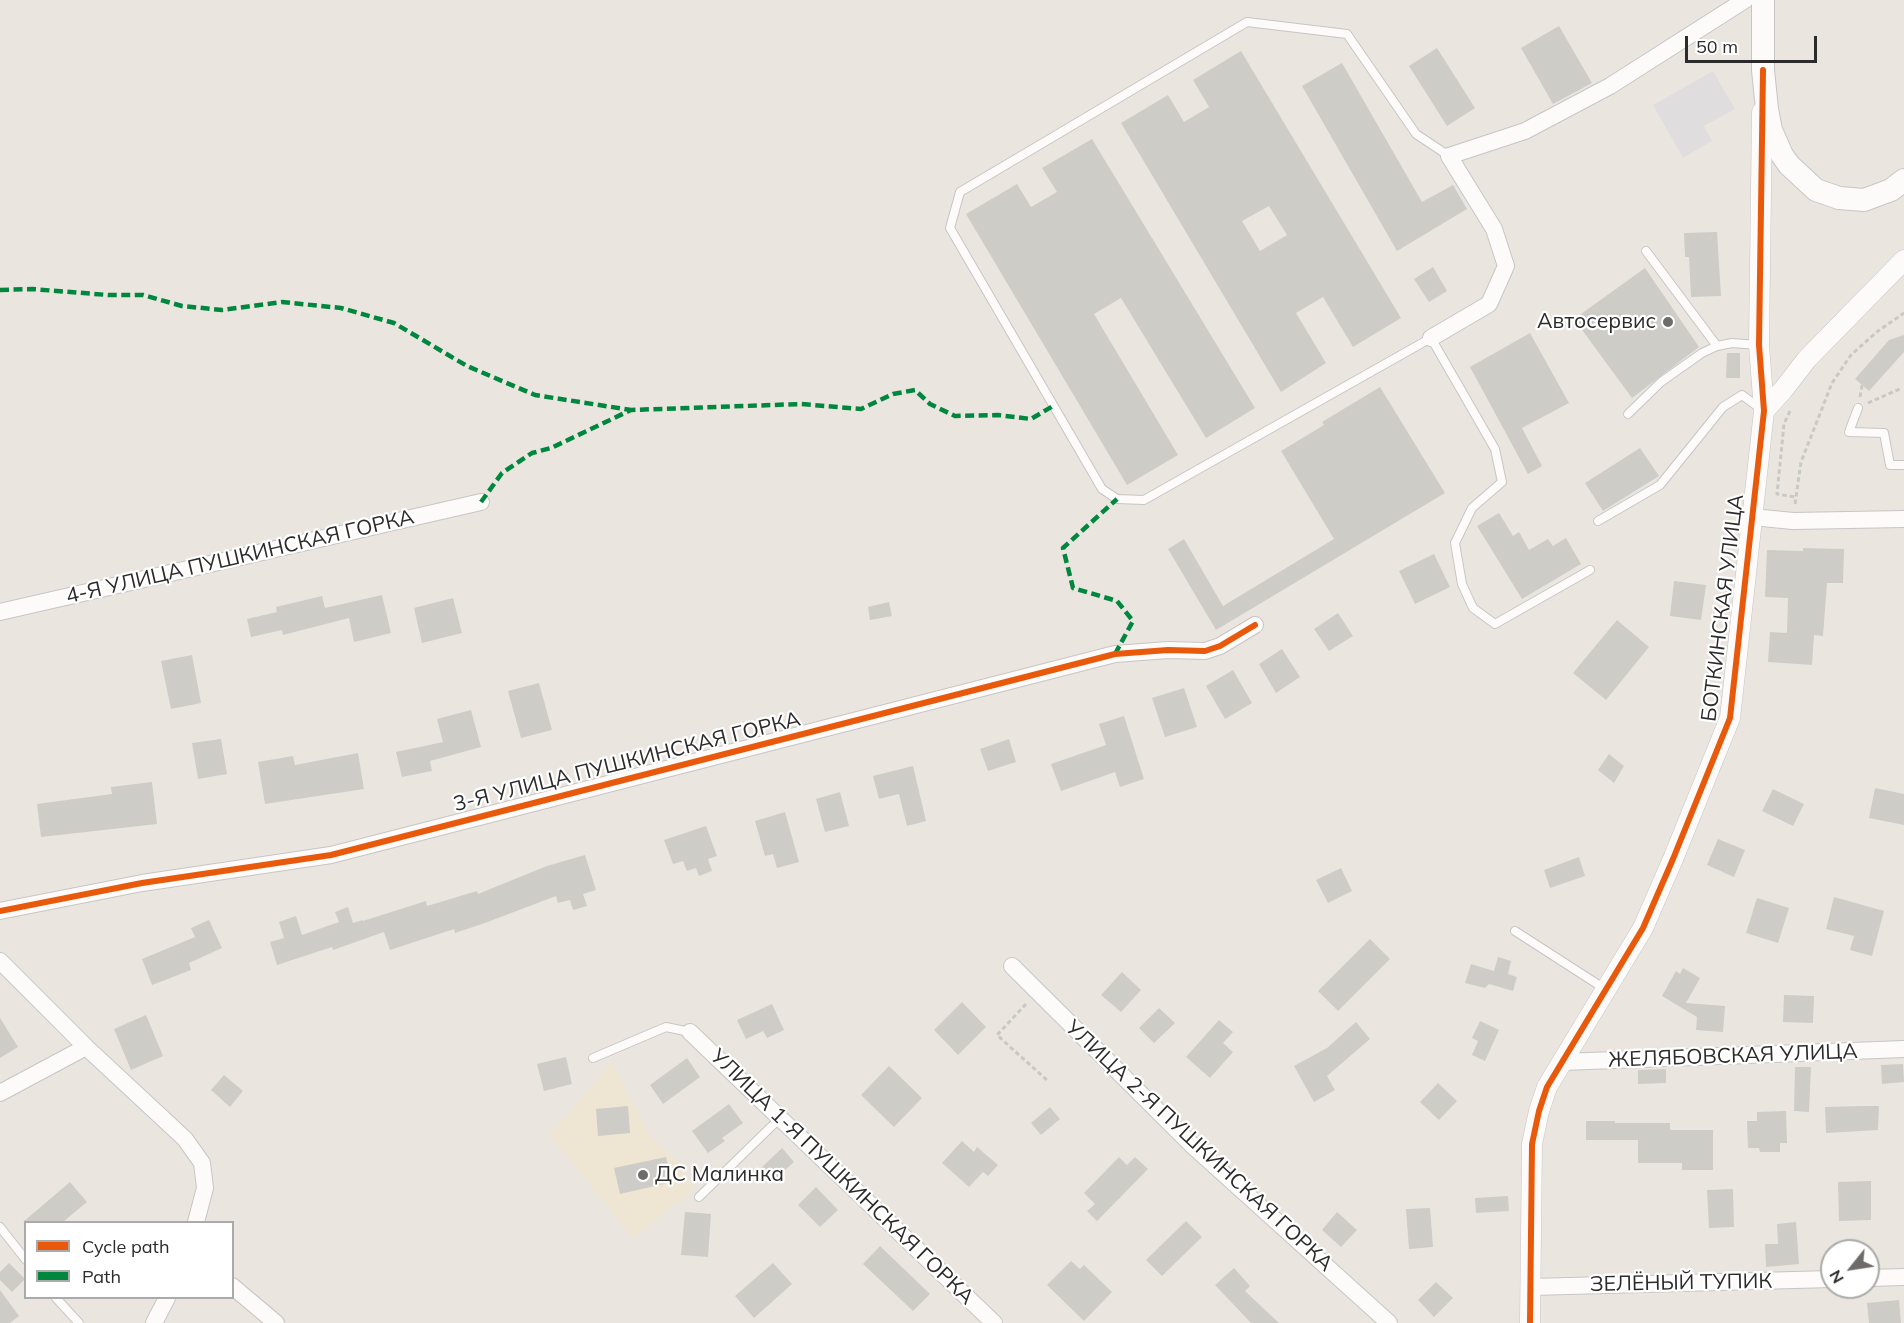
<!DOCTYPE html>
<html>
<head>
<meta charset="utf-8">
<style>
	body { margin:0 }
	#map { position:relative; width:1904px; height:1323px; overflow:hidden; background:#eae6df; font-family:Mulish,sans-serif }
	canvas { display:block }
	.legend { position:absolute; left:24px; top:1221px; width:210px; height:78px; box-sizing:border-box; background:#fff; border:2px solid #aaa; margin:0; padding:8px 10px; list-style:none; font-size:18px; color:#2b2b2b }
	.legend li { display:flex; align-items:center; gap:12px; height:30px }
	.legend b { width:30px; border:2px solid #aaa }
	.north { position:absolute; left:1820px; top:1239px; width:60px; height:60px; box-sizing:border-box; background:#fff; border:2px solid #aaa; border-radius:50%; rotate:240deg; font-size:16px; font-weight:700; line-height:24px; text-align:center; color:#2b2b2b }
	.north::after { content:''; display:block; margin:auto; width:21px; height:27px; background:#6e6c6a; clip-path:polygon(50% 0,100% 100%,50% 72%,0 100%) }
	.scale { position:absolute; left:1685px; top:36px; width:132px; height:27px; box-sizing:border-box; border:3px solid #2b2b2b; border-top:0; padding-left:8px; font-size:18px; line-height:21px; white-space:nowrap; color:#2b2b2b; -webkit-text-stroke:4px #fff; paint-order:stroke }
</style>
</head>
<body>
<div id="map">
<canvas width="1904" height="1323"></canvas>
<ul class="legend">
<li><b style="height:8px;background:#e8590c"></b>Cycle path</li>
<li><b style="height:8px;background:#00873e"></b>Path</li>
</ul>
<div class="north">N</div>
<div class="scale">50 m</div>
</div>
<script>
const context = document.querySelector('canvas').getContext('2d');
context.lineJoin = 'round';
function fillPath(path, color) {
  context.fillStyle = color;
  context.fill(path, 'evenodd');
}
function toPath(rows) {
  const path = new Path2D();
  for (const r of rows) {
    path.moveTo(r[0], r[1]);
    for (let i = 2; i < r.length; i += 2) path.lineTo(r[i], r[i + 1]);
  }
  return path;
}
function stroke(path, color, width, dash) {
  context.strokeStyle = color;
  context.lineWidth = width;
  context.lineCap = dash ? 'butt' : 'round';
  context.setLineDash(dash || []);
  context.stroke(path);
}
function label(font, color, halo, rows, align = 'center') {
  context.font = font + ' Mulish,sans-serif';
  context.lineWidth = 4.5;
  context.setLineDash([]);
  context.textBaseline = 'middle';
  context.strokeStyle = halo;
  context.fillStyle = color;
  for (const [text, x, y, turn = 0] of rows) {
    context.save();
    context.translate(x, y);
    context.rotate((+turn || 0) * Math.PI / 180);
    context.textAlign = isNaN(turn) ? turn : align;
    if (halo) context.strokeText(text, 0, 0);
    context.fillText(text, 0, 0);
    context.restore();
  }
}
fillPath(toPath([
	[1713,71,1735,109,1704,126,1712,141,1683,158,1653,105]
]), '#e0dddf');
fillPath(toPath([
	[612,1062,651,1138,678,1161,694,1189,633,1238,550,1135]
]), '#eee5d3');
fillPath(toPath([
	[1559,26,1592,83,1553,104,1521,48],
	[1437,48,1475,108,1447,126,1409,66],
	[1241,51,1401,318,1353,347,1323,297,1296,313,1326,363,1281,392,1121,123,1168,95,1184,122,1209,107,1193,80],
	[1269,206,1287,235,1260,251,1242,221],
	[1342,63,1422,202,1453,185,1467,209,1397,251,1302,86],
	[1092,139,1255,408,1206,438,1121,298,1094,314,1178,455,1127,485,966,214,1017,184,1031,207,1057,192,1042,168],
	[1717,232,1721,296,1691,297,1689,257,1685,257,1684,233],
	[1433,267,1447,291,1429,302,1414,279],
	[1645,268,1699,347,1632,398,1574,319],
	[1530,333,1569,403,1522,428,1542,466,1528,474,1470,367],
	[1904,335,1904,352,1869,391,1855,379,1889,340],
	[1727,353,1740,353,1740,378,1726,378],
	[1380,387,1445,493,1216,630,1168,549,1184,539,1223,606,1334,539,1281,451,1324,425,1322,422],
	[1640,448,1659,476,1603,511,1585,483],
	[1499,513,1513,536,1519,532,1529,550,1548,539,1553,546,1566,538,1581,564,1522,599,1477,526],
	[1803,548,1844,549,1843,583,1827,583,1823,636,1814,635,1812,665,1768,662,1770,632,1787,633,1788,598,1765,597,1767,550,1803,551],
	[1434,554,1450,587,1415,604,1399,571],
	[1674,581,1706,585,1701,620,1670,616],
	[382,595,391,633,354,642,349,618,283,635,282,630,251,637,247,619,277,612,276,607,322,596,325,608],
	[453,598,462,633,422,643,414,608],
	[889,602,892,616,870,620,868,607],
	[1338,613,1353,636,1329,651,1314,629],
	[1617,620,1649,647,1606,700,1573,673],
	[1282,649,1300,677,1276,693,1259,664],
	[192,655,201,703,171,709,161,661],
	[1233,670,1252,703,1225,719,1206,686],
	[539,683,552,730,521,738,508,691],
	[1184,688,1197,727,1165,737,1152,698],
	[471,710,481,747,430,761,432,771,402,777,396,752,443,742,437,719],
	[1124,716,1144,779,1120,787,1115,772,1061,791,1051,764,1106,745,1099,724],
	[221,739,227,774,198,779,192,743],
	[1009,739,1016,762,988,771,980,749],
	[358,753,364,789,265,804,258,762,293,756,295,765],
	[1609,754,1624,766,1614,783,1598,770],
	[913,766,926,821,907,826,899,794,879,799,873,776],
	[152,782,157,824,41,837,37,804,112,794,111,787],
	[1875,788,1904,794,1904,825,1869,818],
	[1773,789,1804,804,1793,826,1762,811],
	[840,792,849,826,825,832,816,799],
	[785,812,799,862,777,868,773,854,765,856,755,821],
	[706,826,717,856,708,859,712,871,699,876,696,868,687,871,683,861,673,864,664,840],
	[1718,839,1745,850,1734,877,1707,865],
	[585,855,596,890,583,894,587,906,573,910,570,900,558,903,556,896,485,923,455,933,454,929,390,950,384,932,333,950,332,947,277,965,270,942,284,938,279,922,296,916,302,935,339,922,335,912,348,907,353,923,363,920,363,921,426,901,427,906,477,891,478,894,547,866],
	[1579,857,1585,876,1550,888,1544,870],
	[1341,868,1352,891,1328,903,1316,880],
	[1834,897,1884,911,1872,956,1850,950,1854,936,1826,929],
	[1757,898,1789,908,1778,943,1746,933],
	[209,920,222,948,189,963,191,970,152,985,142,959,195,937,191,928],
	[1370,939,1390,959,1338,1011,1318,991],
	[1498,957,1511,961,1508,974,1517,977,1513,991,1489,984,1485,988,1465,983,1471,964,1494,971],
	[1683,968,1700,978,1686,1003,1725,1006,1723,1032,1696,1030,1697,1017,1662,996,1676,971,1680,974],
	[1122,972,1141,990,1121,1012,1101,995],
	[1784,995,1814,996,1813,1023,1783,1022],
	[962,1002,986,1027,958,1055,934,1030],
	[772,1004,784,1030,767,1038,763,1031,746,1039,737,1020],
	[1159,1008,1175,1023,1154,1043,1139,1028],
	[146,1015,163,1056,131,1070,114,1029],
	[0,1018,18,1047,0,1058],
	[1219,1020,1233,1032,1223,1043,1233,1052,1210,1078,1186,1057],
	[1480,1021,1499,1030,1485,1061,1472,1055,1478,1041,1472,1038],
	[1356,1022,1370,1039,1327,1076,1335,1090,1314,1102,1294,1066,1327,1048],
	[566,1057,572,1084,544,1091,537,1064],
	[687,1058,700,1077,663,1104,650,1085],
	[1903,1064,1904,1082,1882,1084,1881,1065],
	[889,1066,922,1098,894,1127,861,1095],
	[1795,1067,1811,1067,1809,1112,1794,1111],
	[1666,1069,1666,1083,1638,1084,1638,1070],
	[224,1075,243,1091,230,1107,211,1090],
	[1438,1083,1457,1101,1439,1120,1420,1102],
	[729,1104,743,1123,722,1138,725,1141,708,1153,692,1131],
	[628,1106,630,1133,598,1136,596,1109],
	[1864,1106,1879,1106,1878,1130,1826,1133,1825,1107],
	[1050,1107,1060,1119,1041,1135,1031,1123],
	[1786,1111,1787,1143,1780,1143,1780,1152,1760,1152,1759,1148,1748,1148,1747,1121,1757,1121,1757,1112],
	[1586,1121,1615,1121,1615,1123,1670,1123,1670,1130,1713,1130,1713,1170,1682,1170,1682,1163,1638,1163,1638,1140,1586,1140],
	[962,1141,974,1152,977,1147,998,1165,988,1176,983,1172,969,1187,942,1163],
	[782,1148,794,1162,773,1181,761,1168],
	[666,1157,672,1182,620,1194,614,1168],
	[1119,1157,1127,1165,1135,1157,1148,1169,1097,1221,1087,1211,1095,1204,1084,1193],
	[1871,1181,1871,1220,1839,1221,1838,1182],
	[70,1182,87,1202,63,1222,23,1222],
	[816,1187,838,1210,820,1227,798,1205],
	[1733,1189,1734,1227,1709,1228,1707,1190],
	[1508,1196,1509,1211,1476,1213,1475,1198],
	[1430,1208,1433,1247,1409,1249,1406,1209],
	[685,1212,711,1214,708,1257,681,1255],
	[1337,1212,1357,1230,1341,1247,1322,1230],
	[1186,1221,1202,1237,1162,1276,1146,1260],
	[1796,1222,1799,1264,1766,1267,1765,1244,1778,1244,1777,1224],
	[880,1246,930,1294,913,1311,863,1264],
	[1071,1261,1080,1269,1084,1265,1112,1292,1084,1321,1047,1285],
	[9,1263,25,1279,12,1292,0,1280,0,1272],
	[773,1263,792,1284,754,1318,735,1296],
	[1234,1268,1250,1286,1245,1291,1279,1323,1251,1323,1215,1285],
	[1436,1282,1453,1298,1434,1317,1418,1300],
	[0,1290,19,1316,10,1323,0,1323],
	[1899,1300,1901,1323,1869,1323,1867,1303]
]), '#ceccc7');
const service = toPath([
	[1449,156,1416,134,1347,34,1247,22,960,192,950,228,1102,489,1117,499,1144,500,1431,338,1495,449,1502,482,1472,508,1455,543,1462,584,1473,608,1495,624,1590,570],
	[1646,251,1717,346],
	[1858,408,1849,432,1884,433,1890,465,1904,465],
	[1628,414,1661,382,1702,353,1717,346,1732,343,1758,345],
	[1598,521,1660,485,1723,407,1742,395,1761,409],
	[1515,931,1605,989],
	[593,1058,666,1027,690,1032],
	[699,1197,780,1118],
	[0,1227,26,1260],
	[56,1298,79,1323]
]);
const minor = toPath([
	[1431,338,1489,304,1506,266,1494,229,1449,156,1525,131,1610,86,1745,0],
	[1752,517,1793,521,1904,519],
	[0,612,481,502],
	[0,911,142,883,331,855,1115,654,1168,650,1205,651,1220,646,1255,625],
	[0,961,86,1047,185,1139,202,1163,205,1188,196,1222],
	[1012,966,1193,1146,1389,1323],
	[690,1032,994,1323],
	[1563,1062,1904,1049],
	[0,1093,86,1047],
	[1868,1278,1904,1277],
	[232,1286,276,1323],
	[1531,1287,1832,1279],
	[154,1323,167,1298]
]);
const tertiary = toPath([
	[1764,411,1783,390,1807,359,1904,260],
	[1530,1323,1532,1144,1539,1111,1547,1087,1643,928,1673,859,1730,718,1764,411,1759,345,1762,112]
]);
const secondary = toPath([
	[1763,0,1763,70,1767,109,1771,130,1782,155,1789,165,1816,190,1839,198,1864,200,1891,190,1904,180]
]);
stroke(service, '#c7c5c5', 10);
stroke(minor, '#c7c5c5', 18);
stroke(tertiary, '#c7c5c5', 21);
stroke(secondary, '#c7c5c5', 24);
stroke(toPath([
	[1860,397,1862,385],
	[1868,403,1902,388],
	[1790,411,1784,424,1777,494,1795,497],
	[1795,504,1801,462,1832,383,1851,355,1878,331,1904,313],
	[1026,1004,997,1035,1049,1082]
]), '#c8c8c7', 3, [4.5, 3]);
stroke(service, '#fcfbfa', 8);
stroke(minor, '#fcfbfa', 16);
stroke(tertiary, '#fcfbfa', 20);
stroke(secondary, '#fcfbfa', 22);
stroke(toPath([
	[0,290,32,289,108,295,143,295,182,306,222,310,282,302,341,308,394,323,467,366,535,395,631,410],
	[481,502,502,473,532,453,551,448,631,410,801,404,861,409,893,394,915,390,930,404,955,416,998,415,1031,419,1053,406],
	[1115,654,1133,621,1117,601,1073,588,1063,548,1117,499]
]), '#00873e', 4.5, [9, 4.5]);
stroke(toPath([
	[0,911,142,883,331,855,1115,654,1168,650,1205,651,1220,646,1255,625],
	[1530,1323,1532,1144,1539,1111,1547,1087,1643,928,1673,859,1730,718,1764,411,1759,345,1763,70]
]), '#e8590c', 6);
for (const [x, y, r, color] of [
	[1668,322,6,"#6e6c6a"],
	[643,1175,6,"#6e6c6a"]
]) {
  const dot = new Path2D();
  dot.arc(x, y, r, 0, 2 * Math.PI);
  context.fillStyle = color;
  context.fill(dot);
  stroke(dot, '#fff', 2);
}
label('21px', '#2b2b2b', '#fff', [
	["Автосервис",1656,322],
	["ДС Малинка",655,1175,"left"]
], 'right');
label('21px', '#2b2b2b', '#fff', [
	["4-Я УЛИЦА ПУШКИНСКАЯ ГОРКА",240,557,-13],
	["БОТКИНСКАЯ УЛИЦА",1723,608,-83],
	["3-Я УЛИЦА ПУШКИНСКАЯ ГОРКА",627,762,-14],
	["ЖЕЛЯБОВСКАЯ УЛИЦА",1733,1056,-2],
	["УЛИЦА 2-Я ПУШКИНСКАЯ ГОРКА",1199,1146,43],
	["УЛИЦА 1-Я ПУШКИНСКАЯ ГОРКА",842,1177,44],
	["ЗЕЛЁНЫЙ ТУПИК",1681,1283,-1]
]);
</script>
</body>
</html>
